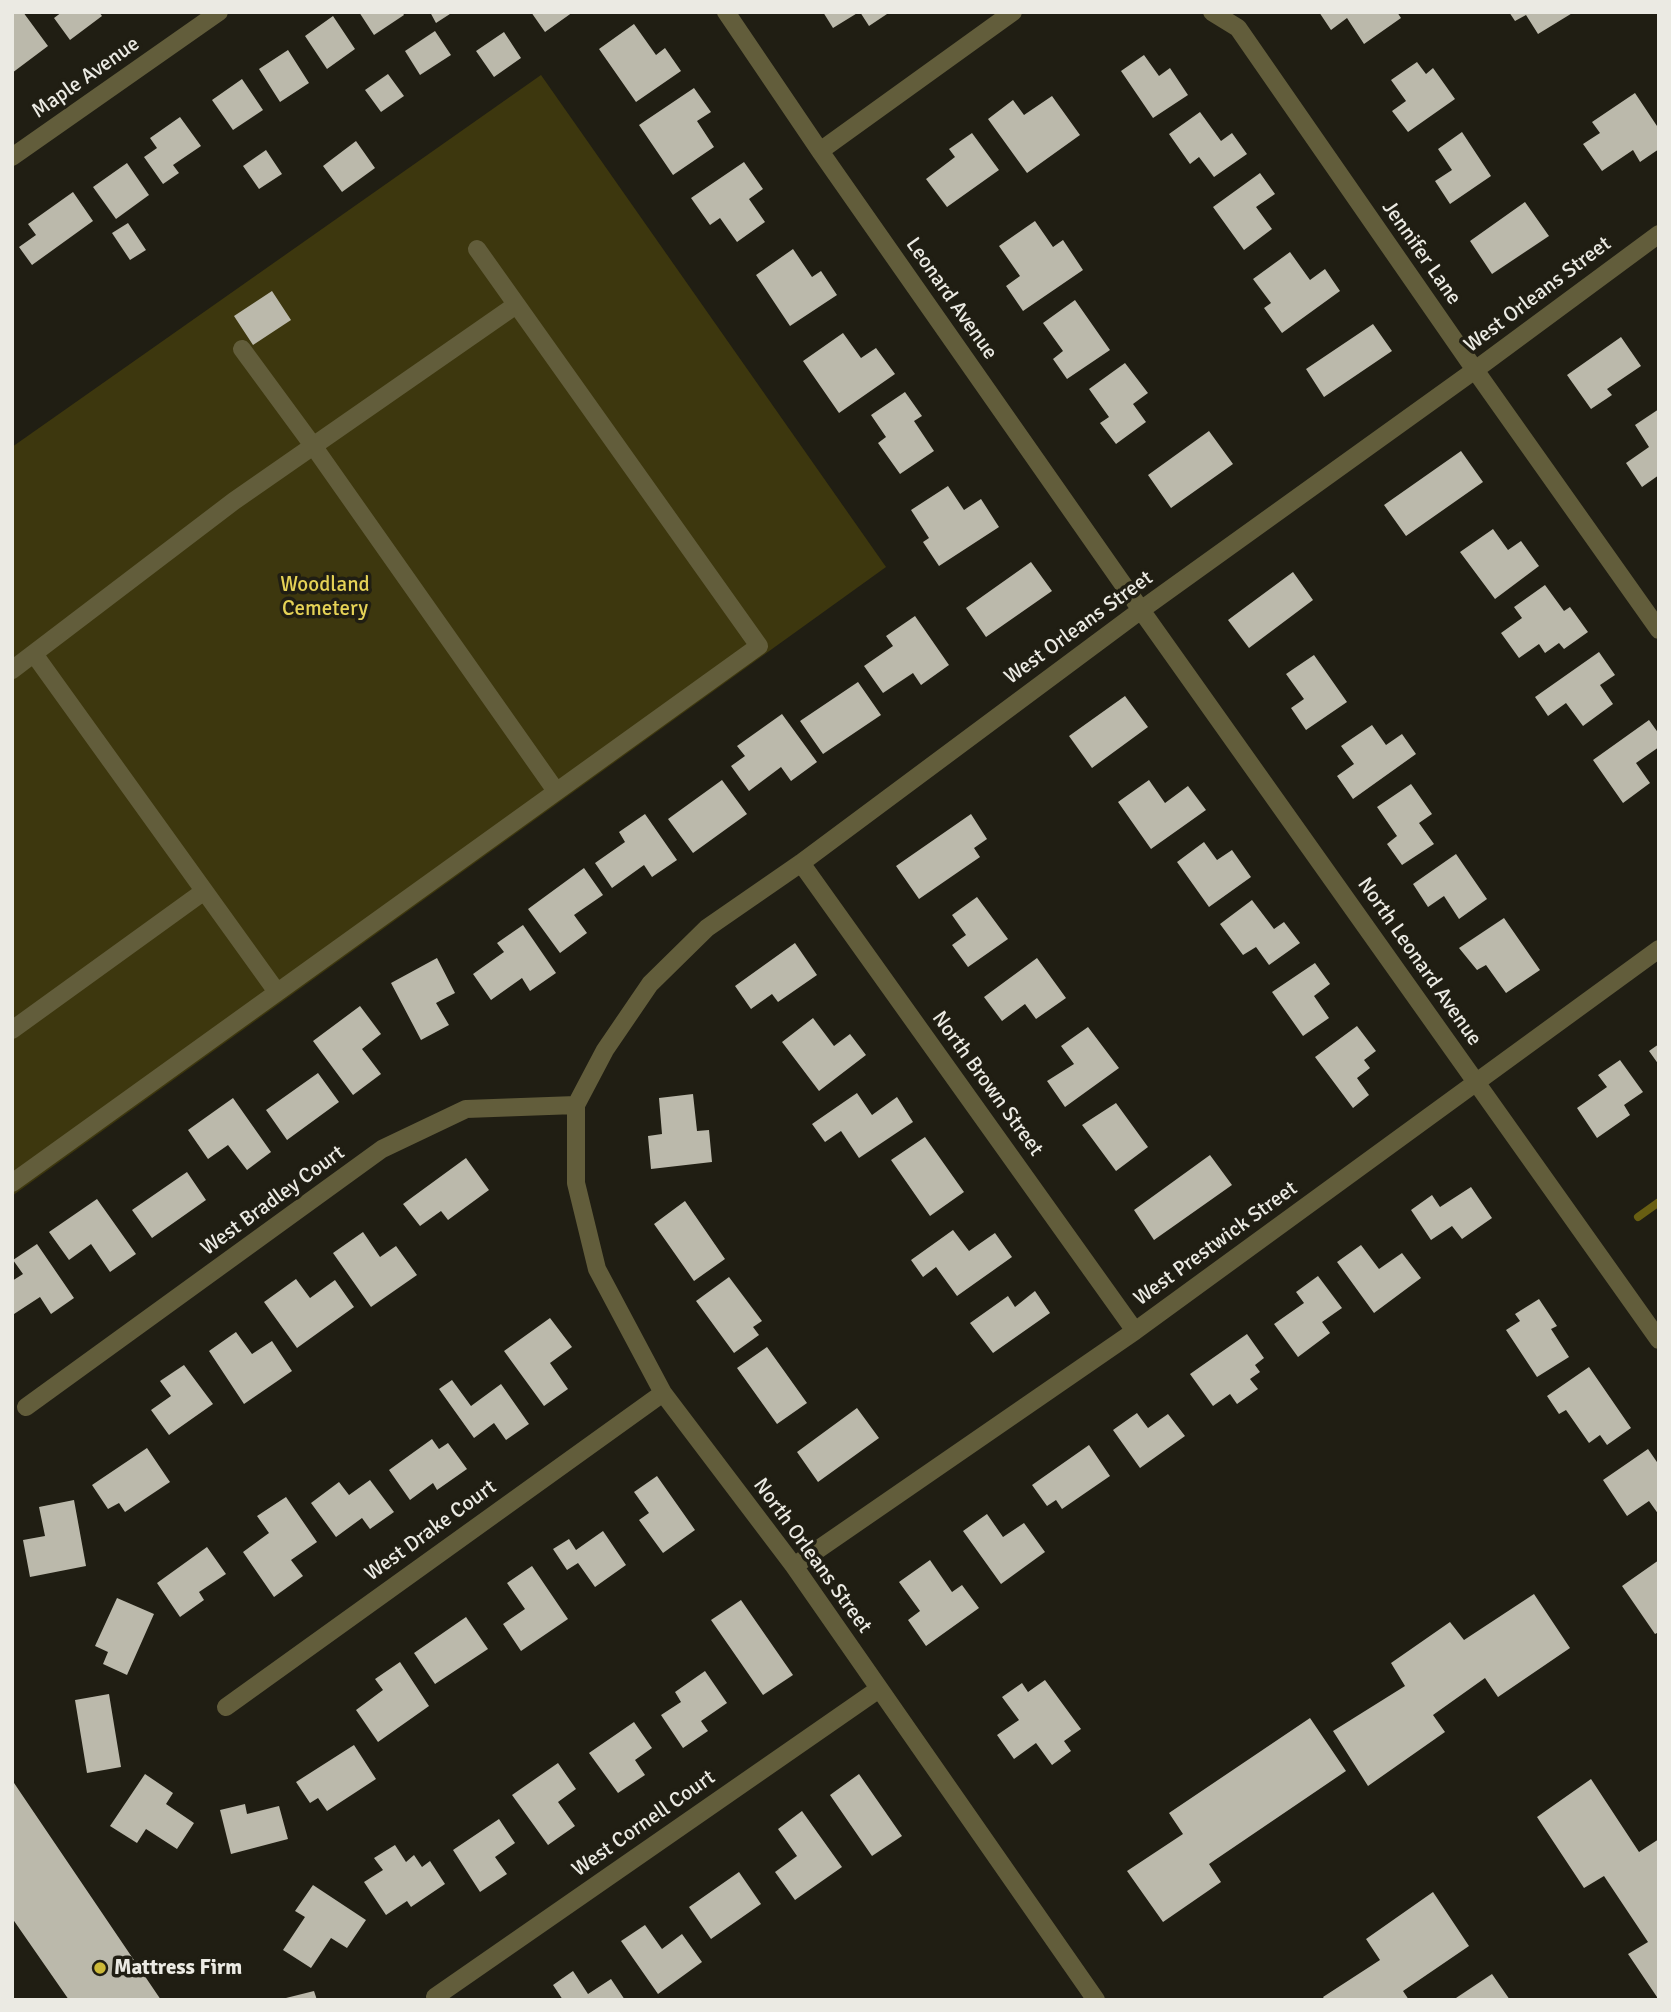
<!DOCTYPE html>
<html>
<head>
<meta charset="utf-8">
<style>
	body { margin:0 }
	#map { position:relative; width:1671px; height:2012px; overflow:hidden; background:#201e13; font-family:Signika,sans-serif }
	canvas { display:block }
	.frame { position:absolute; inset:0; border:14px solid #ebeae3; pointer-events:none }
</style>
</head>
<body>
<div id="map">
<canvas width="1671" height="2012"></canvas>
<div class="frame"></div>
</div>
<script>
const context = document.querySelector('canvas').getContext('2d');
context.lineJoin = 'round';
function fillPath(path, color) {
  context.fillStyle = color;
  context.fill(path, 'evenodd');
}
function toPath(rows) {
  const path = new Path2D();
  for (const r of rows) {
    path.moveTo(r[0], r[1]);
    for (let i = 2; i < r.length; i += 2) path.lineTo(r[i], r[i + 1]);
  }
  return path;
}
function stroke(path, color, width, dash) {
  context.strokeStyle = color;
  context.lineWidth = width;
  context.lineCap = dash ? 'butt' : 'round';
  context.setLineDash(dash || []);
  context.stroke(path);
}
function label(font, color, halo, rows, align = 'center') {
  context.font = font + ' Signika,sans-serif';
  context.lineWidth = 7;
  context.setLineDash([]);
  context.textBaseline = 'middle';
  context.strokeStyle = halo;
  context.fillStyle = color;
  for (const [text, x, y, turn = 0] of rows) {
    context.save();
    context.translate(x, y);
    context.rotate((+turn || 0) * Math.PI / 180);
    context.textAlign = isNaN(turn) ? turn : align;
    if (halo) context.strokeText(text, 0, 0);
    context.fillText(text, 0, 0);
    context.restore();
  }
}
fillPath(toPath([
	[541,75,886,567,12,1196,12,447]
]), '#3d370e');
stroke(toPath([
	[1638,1217,1659,1202]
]), '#685e12', 8);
fillPath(toPath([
	[12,12,23,12,48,46,12,73],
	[62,12,99,12,102,16,70,40,54,18],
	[359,12,402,12,404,15,374,35],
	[430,12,453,12,436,23],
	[531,12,573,12,545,32],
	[823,12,859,12,833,28],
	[860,12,890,12,869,26],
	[1319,12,1397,12,1401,18,1364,44,1347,18,1331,30],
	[1509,12,1574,12,1538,34,1526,15,1515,21],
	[333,16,355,49,327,69,305,36],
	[634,24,656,55,665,48,681,71,636,102,599,49],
	[435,31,451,55,420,75,405,51],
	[504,32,521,58,494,77,476,51],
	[288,50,309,83,280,102,259,69],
	[1144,55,1159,76,1170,68,1188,95,1153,118,1121,71],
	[1417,62,1426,74,1433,68,1455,99,1408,132,1392,111,1406,101,1391,80],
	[388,74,404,96,381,112,365,90],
	[242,79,263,110,233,130,212,100],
	[694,88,711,112,697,121,714,147,673,175,639,125],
	[1635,93,1659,129,1659,149,1640,162,1633,150,1602,171,1583,144,1600,133,1592,122],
	[1052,96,1080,135,1027,173,988,119,1013,100,1024,115],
	[1200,112,1221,141,1232,133,1247,154,1214,177,1199,157,1190,164,1169,134],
	[180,117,201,146,173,165,179,173,163,184,144,157,157,148,150,138],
	[1462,132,1491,176,1450,204,1435,181,1452,170,1438,149],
	[972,133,999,170,947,207,926,179,955,157,949,149],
	[356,141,375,168,342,192,323,166],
	[266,150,282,174,259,189,243,166],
	[744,162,763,189,749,199,765,222,737,242,720,218,710,225,691,198],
	[127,163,149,195,116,219,93,187],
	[1260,173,1275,194,1256,207,1272,229,1244,250,1213,207],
	[73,192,93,221,32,265,19,247,36,235,28,224],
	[1525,202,1549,236,1492,274,1470,241],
	[1035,221,1053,247,1063,240,1083,270,1023,311,1006,286,1020,276,999,246],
	[128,223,146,250,130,260,112,233],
	[793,249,812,277,821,271,837,295,790,326,756,275],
	[1290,252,1310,280,1325,269,1340,291,1282,333,1264,308,1271,303,1253,279],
	[272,291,291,320,253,345,234,316],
	[1075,300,1110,350,1067,379,1053,359,1063,351,1043,323],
	[1373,324,1392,351,1324,397,1306,369],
	[843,333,861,358,876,348,895,374,839,413,803,361],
	[1621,337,1641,366,1607,389,1612,395,1591,409,1567,375],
	[1125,363,1148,393,1133,404,1146,422,1116,444,1100,423,1109,417,1089,389],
	[905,392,922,416,914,421,934,451,900,474,878,443,886,437,871,415],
	[1659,409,1659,475,1642,487,1626,463,1649,447,1635,425],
	[1209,431,1233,464,1171,508,1148,475],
	[1461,451,1483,482,1406,536,1384,505],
	[948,486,964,510,981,499,999,527,939,566,923,542,929,538,911,510],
	[1493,529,1508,550,1521,541,1539,566,1495,599,1460,552],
	[1031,562,1052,591,986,637,966,608],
	[1293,572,1313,600,1249,648,1228,620],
	[1545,585,1564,611,1570,607,1588,632,1564,649,1559,643,1545,653,1539,644,1519,658,1501,633,1522,618,1514,607],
	[915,616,949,665,921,685,913,673,883,693,864,666,893,646,886,636],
	[1599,652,1615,675,1600,685,1613,704,1583,726,1566,703,1548,716,1535,697],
	[1314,655,1347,702,1306,730,1291,708,1304,699,1286,674],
	[858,682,881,715,823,754,800,721],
	[1125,696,1148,727,1092,768,1069,736],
	[782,714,817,762,791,781,781,767,749,791,731,766,745,756,737,746],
	[1649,720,1659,734,1659,747,1636,763,1650,783,1623,803,1593,760],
	[1372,725,1386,745,1402,734,1416,754,1353,799,1337,776,1354,764,1341,746],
	[722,780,747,814,693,853,668,819],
	[1149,780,1165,803,1188,786,1206,810,1151,849,1118,802],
	[1411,784,1432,814,1419,823,1434,844,1402,865,1387,844,1397,836,1377,807],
	[645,814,677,860,652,877,644,865,612,888,595,863,625,842,619,832],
	[971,814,987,839,974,848,980,857,919,899,896,866],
	[1204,842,1217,860,1232,850,1251,877,1209,907,1177,862],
	[1456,854,1487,899,1459,919,1444,896,1428,907,1413,884],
	[584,868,603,895,574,915,587,933,560,953,528,909],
	[977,897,1008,939,968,967,952,945,966,935,952,915],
	[1252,900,1274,929,1284,922,1300,943,1269,965,1256,947,1243,955,1220,924],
	[1504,918,1540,970,1506,993,1486,965,1477,970,1459,948],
	[523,925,556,973,530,991,522,978,491,1000,473,974,504,952,497,943],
	[795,943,817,975,778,1002,772,994,751,1009,735,986],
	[437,958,455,993,436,1003,449,1025,421,1040,391,983],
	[1037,958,1066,998,1036,1019,1025,1004,1002,1021,984,997],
	[1315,963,1330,984,1314,996,1329,1018,1303,1036,1272,992],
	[360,1006,381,1034,362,1049,381,1074,353,1095,313,1041],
	[813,1018,834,1046,850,1034,866,1055,819,1091,782,1042],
	[1357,1026,1376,1051,1364,1060,1370,1068,1357,1078,1369,1095,1353,1108,1315,1057],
	[1088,1027,1119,1068,1065,1107,1047,1081,1074,1064,1061,1046],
	[1659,1044,1659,1065,1649,1051],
	[1620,1060,1643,1092,1624,1105,1630,1115,1597,1138,1577,1108,1607,1087,1598,1075],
	[318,1073,339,1102,287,1140,266,1110],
	[857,1093,872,1115,897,1097,913,1122,859,1158,841,1131,825,1142,812,1124],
	[693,1094,697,1131,709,1130,712,1162,651,1169,648,1136,662,1134,659,1098],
	[233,1098,271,1152,247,1170,228,1145,208,1159,188,1130],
	[1116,1103,1148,1147,1116,1171,1082,1125],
	[925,1137,964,1192,930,1216,891,1160],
	[1210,1155,1232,1185,1154,1240,1134,1210],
	[466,1158,489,1190,448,1220,441,1211,420,1226,403,1204],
	[187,1172,206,1200,152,1238,132,1210],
	[1471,1187,1492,1218,1462,1239,1452,1226,1431,1240,1411,1210,1432,1195,1440,1207],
	[97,1199,136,1254,110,1272,91,1244,69,1260,49,1232],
	[685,1201,725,1259,694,1281,654,1224],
	[953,1230,969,1251,995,1233,1012,1257,957,1296,936,1267,923,1277,911,1260],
	[363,1232,380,1257,396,1246,417,1275,371,1307,333,1253],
	[37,1244,74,1298,51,1314,40,1297,14,1314,12,1311,12,1281,23,1274,13,1260],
	[1361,1245,1379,1269,1402,1253,1421,1278,1374,1313,1337,1262],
	[1318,1276,1342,1308,1322,1322,1330,1333,1298,1357,1274,1324,1304,1303,1296,1292],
	[729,1277,762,1321,753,1327,759,1335,734,1353,696,1301],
	[296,1279,310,1298,335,1280,354,1307,297,1348,264,1302],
	[1035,1291,1050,1313,993,1353,970,1323,1008,1296,1015,1307],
	[1539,1299,1557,1326,1551,1329,1569,1357,1537,1377,1506,1330,1520,1321,1515,1314],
	[550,1318,572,1347,550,1363,568,1389,544,1406,504,1351],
	[236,1332,252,1354,272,1341,292,1371,244,1404,209,1351],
	[1247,1334,1264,1358,1255,1365,1260,1372,1250,1379,1258,1389,1237,1404,1230,1394,1213,1406,1190,1374],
	[767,1347,807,1403,777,1424,737,1368],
	[184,1365,213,1404,169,1435,151,1410,171,1396,160,1381],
	[1589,1367,1631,1428,1607,1445,1600,1435,1589,1443,1566,1410,1559,1414,1547,1396],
	[452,1380,471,1406,501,1384,529,1424,506,1440,494,1423,474,1438,439,1389],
	[857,1408,879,1438,818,1482,797,1452],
	[1137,1413,1148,1428,1168,1414,1185,1436,1140,1468,1113,1430],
	[432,1439,439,1449,448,1443,467,1469,437,1490,433,1483,410,1500,389,1470],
	[1089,1445,1110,1476,1062,1509,1056,1500,1047,1506,1032,1485],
	[147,1448,170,1482,125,1512,119,1503,108,1509,92,1485],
	[1648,1449,1659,1465,1659,1515,1649,1501,1627,1516,1603,1480],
	[657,1476,695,1530,663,1553,639,1520,649,1513,634,1492],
	[370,1480,394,1512,370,1529,362,1518,336,1537,311,1503,339,1482,349,1495],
	[286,1497,317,1542,291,1560,303,1576,274,1597,243,1552,269,1533,257,1516],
	[74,1500,86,1566,30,1577,23,1540,45,1536,39,1507],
	[987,1514,1003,1537,1024,1523,1045,1552,1001,1584,963,1531],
	[603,1531,626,1565,595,1587,578,1563,567,1570,553,1549,569,1539,576,1550],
	[207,1547,226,1574,199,1592,204,1600,180,1617,157,1583],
	[930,1560,952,1592,962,1585,979,1608,926,1646,908,1620,920,1611,899,1582],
	[1659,1560,1659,1632,1655,1634,1622,1586],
	[532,1566,568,1619,521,1651,503,1624,525,1609,507,1583],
	[1534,1594,1570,1648,1498,1697,1485,1678,1433,1715,1445,1732,1368,1786,1333,1731,1405,1686,1391,1663,1450,1622,1464,1640],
	[117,1598,154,1614,127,1675,103,1664,108,1652,95,1646],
	[741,1600,793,1675,763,1695,711,1620],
	[466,1617,488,1649,435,1684,414,1653],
	[400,1662,429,1706,378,1742,356,1710,383,1690,375,1679],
	[705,1671,727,1703,701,1721,708,1731,683,1748,661,1715,681,1702,675,1692],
	[1045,1680,1081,1729,1064,1741,1071,1751,1052,1765,1036,1743,1014,1759,997,1735,1019,1720,1002,1697,1022,1683,1028,1692],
	[109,1694,121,1767,87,1773,75,1700],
	[1310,1718,1346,1771,1209,1864,1221,1882,1163,1922,1127,1871,1183,1834,1169,1813],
	[634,1722,652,1748,635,1760,645,1775,618,1793,589,1753],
	[354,1745,376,1779,327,1811,318,1798,310,1803,296,1782],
	[558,1763,576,1789,558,1802,575,1826,548,1845,512,1795],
	[145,1774,173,1793,166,1804,194,1823,177,1849,146,1829,137,1843,110,1826],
	[859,1774,902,1836,872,1856,830,1795],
	[1591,1779,1639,1852,1659,1839,1659,2000,1628,1954,1648,1942,1604,1876,1584,1888,1537,1817],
	[12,1780,161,2000,69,2000,12,1918],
	[245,1804,247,1814,279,1806,288,1839,231,1854,220,1810],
	[802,1811,842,1867,795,1900,775,1872,797,1856,778,1829],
	[499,1819,515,1843,495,1857,507,1874,480,1892,453,1850],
	[395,1845,406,1862,414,1855,422,1867,430,1861,445,1884,411,1907,407,1901,386,1915,364,1882,383,1870,374,1858],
	[739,1872,761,1904,711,1939,689,1907],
	[313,1885,366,1920,347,1948,331,1938,311,1968,283,1950,305,1917,295,1911],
	[1433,1892,1469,1946,1403,1991,1409,2000,1325,2000,1323,1997,1380,1960,1366,1939],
	[645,1925,662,1949,682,1934,702,1962,658,1994,621,1941],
	[573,1971,588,1994,611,1979,625,2000,563,2000,553,1985],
	[1492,1974,1510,2000,1453,2000],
	[314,1991,317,2000,282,2000,282,1999]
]), '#bbb9ab');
stroke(toPath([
	[726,12,820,151,1141,610,1659,1340],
	[1212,12,1238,28,1475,370,1659,630],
	[820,151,1013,12],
	[12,157,219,12],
	[242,349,314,447,556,791],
	[34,654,277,992],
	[12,670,234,501,516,305],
	[801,863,1135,1331],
	[12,1030,203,892],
	[12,1183,759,646,477,249],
	[26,1407,382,1149,466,1109,576,1105],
	[794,1566,1135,1331,1659,949],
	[226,1707,663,1393],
	[435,1997,879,1689],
	[1096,2000,794,1566,663,1393,597,1269,576,1183,576,1105,605,1050,650,984,707,928,801,863,1141,610,1475,370,1659,234]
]), '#625d3b', 18);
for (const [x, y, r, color] of [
	[100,1968,7,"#ccb939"]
]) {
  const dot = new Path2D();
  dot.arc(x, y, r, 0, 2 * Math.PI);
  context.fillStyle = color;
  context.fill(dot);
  stroke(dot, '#201e13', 2.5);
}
label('21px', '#ebeae3', '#201e13', [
	["Maple Avenue",86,78,-35],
	["Jennifer Lane",1421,253,55],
	["West Orleans Street",1538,295,-37],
	["Leonard Avenue",951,299,55],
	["West Orleans Street",1079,628,-36],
	["North Leonard Avenue",1419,962,55],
	["North Brown Street",987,1084,54],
	["West Bradley Court",273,1201,-36],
	["West Prestwick Street",1216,1244,-36],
	["West Drake Court",431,1531,-36],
	["North Orleans Street",812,1556,54],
	["West Cornell Court",644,1824,-35]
]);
label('21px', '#e5d256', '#201e13', [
	["Woodland",325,585],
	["Cemetery",325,609]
]);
label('bold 21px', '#ebeae3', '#201e13', [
	["Mattress Firm",114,1968]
], 'left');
</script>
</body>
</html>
